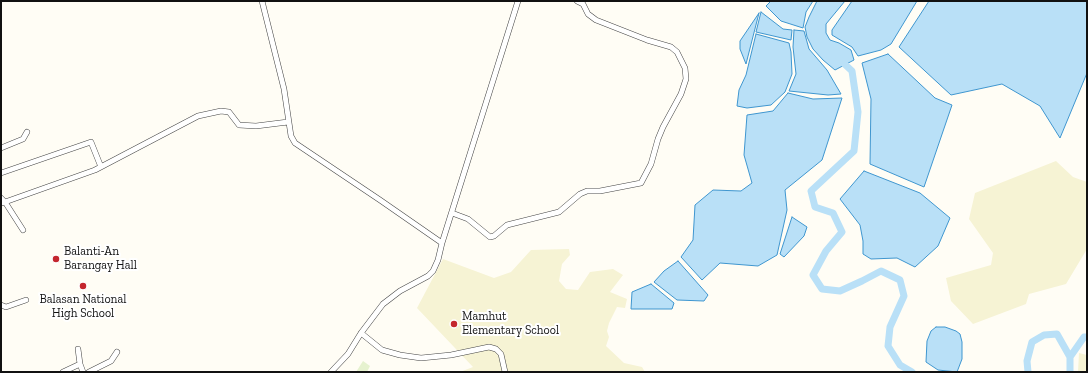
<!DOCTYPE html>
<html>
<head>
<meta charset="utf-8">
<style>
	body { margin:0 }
	#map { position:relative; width:1088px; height:373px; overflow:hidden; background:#fffdf5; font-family:"Zilla Slab",serif }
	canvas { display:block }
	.frame { position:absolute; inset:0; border:2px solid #111; pointer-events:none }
</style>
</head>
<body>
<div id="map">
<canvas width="1088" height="373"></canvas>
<div class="frame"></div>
</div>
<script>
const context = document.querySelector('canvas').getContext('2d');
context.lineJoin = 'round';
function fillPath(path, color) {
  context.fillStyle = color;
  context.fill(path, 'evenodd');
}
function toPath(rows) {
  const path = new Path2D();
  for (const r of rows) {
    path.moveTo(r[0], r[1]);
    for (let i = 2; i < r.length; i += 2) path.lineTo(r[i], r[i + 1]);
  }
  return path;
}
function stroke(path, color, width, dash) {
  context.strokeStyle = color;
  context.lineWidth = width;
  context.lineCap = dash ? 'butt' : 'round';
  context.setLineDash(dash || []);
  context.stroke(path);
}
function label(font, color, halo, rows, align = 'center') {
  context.font = font + ' "Zilla Slab",serif';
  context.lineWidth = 4;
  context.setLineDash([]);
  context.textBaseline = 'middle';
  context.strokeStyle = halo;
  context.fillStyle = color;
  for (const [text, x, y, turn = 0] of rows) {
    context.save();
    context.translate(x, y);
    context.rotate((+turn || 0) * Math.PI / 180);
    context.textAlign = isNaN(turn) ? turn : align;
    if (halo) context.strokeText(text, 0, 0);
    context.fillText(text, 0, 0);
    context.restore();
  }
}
fillPath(toPath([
	[1056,161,1073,177,1087,182,1087,249,1066,284,1029,294,1026,304,973,324,951,301,946,278,991,265,993,253,969,219,975,193],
	[569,249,570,255,562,264,559,281,566,289,578,290,590,272,613,269,623,275,610,292,627,299,625,308,617,307,609,323,607,331,609,337,606,346,624,363,642,367,645,372,460,372,473,367,417,308,443,259,494,278,511,272,531,250],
	[1079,353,1087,355,1087,372,1078,372]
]), '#f6f3d4');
fillPath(toPath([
	[363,361,370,366,367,372,356,372]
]), '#e6f2cf');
const water = toPath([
	[771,1,813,1,806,12,803,28,781,21,766,6,771,1],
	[817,1,845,1,826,24,826,33,830,40,839,43,851,50,854,60,835,70,823,60,813,49,807,37,805,27,809,17,817,1],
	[852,1,917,1,891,44,881,50,858,56,852,47,832,35,832,30,852,1],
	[929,1,1087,1,1087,73,1060,138,1040,106,1002,84,951,95,899,47,929,1],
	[761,12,783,29,792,30,791,40,756,32,761,12],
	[759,13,746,64,740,49,740,41,759,13],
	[794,30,804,31,809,49,827,70,841,94,828,95,789,91,796,74,793,47,794,30],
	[756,34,789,43,791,52,792,74,785,92,771,105,747,108,737,106,739,90,746,75,756,34],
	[888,54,935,98,952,105,924,187,870,164,871,99,862,63,888,54],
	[788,93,813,99,842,98,822,160,785,190,787,210,777,255,758,266,720,263,702,280,681,257,693,240,695,205,713,190,741,191,752,183,744,155,747,115,773,111,788,93],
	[864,171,920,193,950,218,938,246,915,267,897,258,871,259,863,254,863,241,860,225,840,199,864,171],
	[792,217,807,227,804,236,784,257,780,254,792,217],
	[678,261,708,295,704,301,677,300,654,282,664,271,678,261],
	[651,284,674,303,672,309,631,309,632,292,651,284],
	[936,327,945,327,956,331,960,334,962,342,962,359,957,372,938,370,926,362,927,341,931,331,936,327]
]);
fillPath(water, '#b9e0f7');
stroke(water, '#3f96cf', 1);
stroke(toPath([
	[839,59,852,71,858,112,854,151,811,191,815,207,833,213,842,232,826,251,813,275,822,289,840,291,862,281,881,271,900,280,904,296,890,327,888,346,900,365,912,372],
	[1070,357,1084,337,1087,337],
	[1028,372,1027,361,1032,342,1044,335,1057,334,1070,357,1070,372]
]), '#b9e0f7', 7);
const street = toPath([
	[262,1,284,89,291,136,295,143,380,200,442,243],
	[1,148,23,139,27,132],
	[1,173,91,142,101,167],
	[1,198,5,202,95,170,198,116,221,111,229,112,239,125,256,126,288,122],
	[2,203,5,202,23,230],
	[452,213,468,219,490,237,494,236,507,225,559,212,580,194,587,191,600,191,641,183,651,164,658,139,663,127,681,94,686,79,685,68,677,52,671,47,647,40,596,20,588,14,583,4,577,1],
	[1,305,6,307,26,300],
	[361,333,382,350,400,355,421,358,451,355,489,347,496,349,501,354,505,372],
	[80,364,83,372],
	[63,372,80,364,78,349],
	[89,372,111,361,117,352],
	[331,372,348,354,361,333,383,304,400,291,428,276,433,271,438,260,442,243,518,1]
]);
stroke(street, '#444', 6);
stroke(street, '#fff', 5);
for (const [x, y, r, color] of [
	[56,259,4,"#c4262e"],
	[83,286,4,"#c4262e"],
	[454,324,4,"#c4262e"]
]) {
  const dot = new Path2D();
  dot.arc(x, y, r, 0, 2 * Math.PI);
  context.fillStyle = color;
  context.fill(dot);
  stroke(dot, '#fff', 1.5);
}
label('12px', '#111', '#fff', [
	["Balanti-An",64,252],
	["Barangay Hall",64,266],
	["Balasan National",83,300,"center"],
	["High School",83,314,"center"],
	["Mamhut",462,317],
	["Elementary School",462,331]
], 'left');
</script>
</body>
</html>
